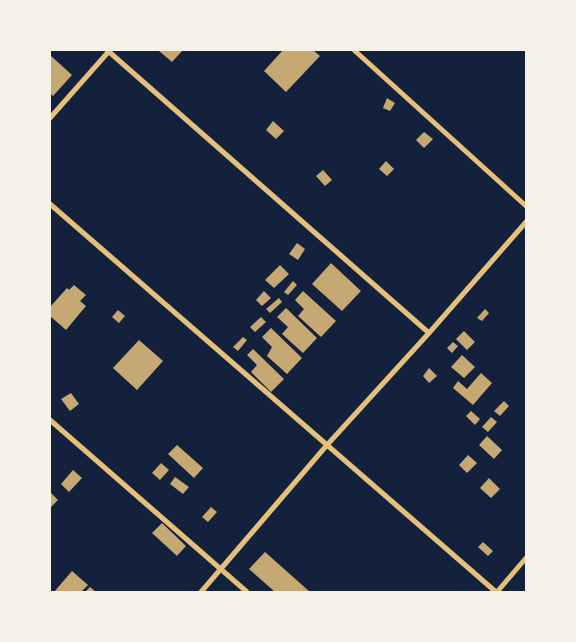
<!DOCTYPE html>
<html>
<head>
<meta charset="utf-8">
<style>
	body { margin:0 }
	#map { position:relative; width:576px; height:642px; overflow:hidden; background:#14213d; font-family:"Roboto Serif",serif }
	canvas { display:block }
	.frame { position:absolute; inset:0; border:51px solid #f6f1e7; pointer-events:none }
</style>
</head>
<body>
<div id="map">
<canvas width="576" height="642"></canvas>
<div class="frame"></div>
</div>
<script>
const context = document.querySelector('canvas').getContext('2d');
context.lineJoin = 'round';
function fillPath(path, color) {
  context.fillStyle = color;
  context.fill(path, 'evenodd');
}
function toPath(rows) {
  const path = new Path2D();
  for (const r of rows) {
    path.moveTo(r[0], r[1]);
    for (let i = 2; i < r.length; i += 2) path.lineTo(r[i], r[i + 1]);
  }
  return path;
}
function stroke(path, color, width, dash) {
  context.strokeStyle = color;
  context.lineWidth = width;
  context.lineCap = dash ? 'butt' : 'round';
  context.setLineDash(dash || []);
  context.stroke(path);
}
fillPath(toPath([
	[158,50,183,50,172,62],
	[283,50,313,50,320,56,286,92,264,71],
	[50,55,72,75,53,96,50,93],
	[387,98,395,103,390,111,383,108],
	[273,121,284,131,276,139,266,130],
	[424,132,433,139,424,148,416,140],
	[386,161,394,169,387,176,379,169],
	[323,170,332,180,325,186,316,176],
	[297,243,305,249,298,260,289,254],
	[331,263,361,291,342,311,312,284],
	[280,265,289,274,274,288,265,280],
	[293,281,297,285,288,295,284,292],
	[74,285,86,295,80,301,86,306,66,330,50,316,50,307,67,288,69,290],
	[264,291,271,298,262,306,256,300],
	[303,291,336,321,321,337,298,316,304,309,295,300],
	[279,298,282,302,270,313,266,309],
	[286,308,317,338,303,353,282,334,288,327,277,317],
	[485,309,489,313,482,321,477,318],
	[118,310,125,316,119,323,112,317],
	[261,317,266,322,255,332,250,327],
	[271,328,302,358,287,374,267,356,272,347,262,337],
	[464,331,475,342,467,350,456,339],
	[243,337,247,340,238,351,233,347],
	[139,340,163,361,137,390,113,368],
	[453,342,458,346,452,353,447,348],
	[253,349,284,379,271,392,251,372,257,365,247,355],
	[462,355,475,367,464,378,451,367],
	[429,368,437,376,429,383,423,376],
	[481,373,492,383,473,405,453,388,458,381,467,389],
	[71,393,79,404,70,411,61,399],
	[504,401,509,406,500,416,494,411],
	[471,411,480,419,475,425,466,416],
	[491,417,497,422,488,432,482,427],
	[487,436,502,450,494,459,479,445],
	[177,445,203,468,194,478,168,454],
	[468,455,477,463,467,473,459,465],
	[161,463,169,470,160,480,152,473],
	[73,470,82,478,69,492,61,484],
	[175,477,189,487,183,494,170,484],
	[489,478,500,489,491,498,480,488],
	[50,492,58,500,50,508],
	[211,507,217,512,208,522,202,517],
	[162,523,186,546,177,556,152,533],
	[483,542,493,551,488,556,478,547],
	[265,552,310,592,275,592,249,569],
	[72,571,88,585,81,592,54,592],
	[90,587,96,592,85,592]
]), '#c6a872');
stroke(toPath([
	[107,50,429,333],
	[354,50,526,206],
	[50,118,110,50],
	[50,204,496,592],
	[50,420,247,592],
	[201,592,327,445,429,333,526,222],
	[497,592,526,558]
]), '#e5c07b', 5);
</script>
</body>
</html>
